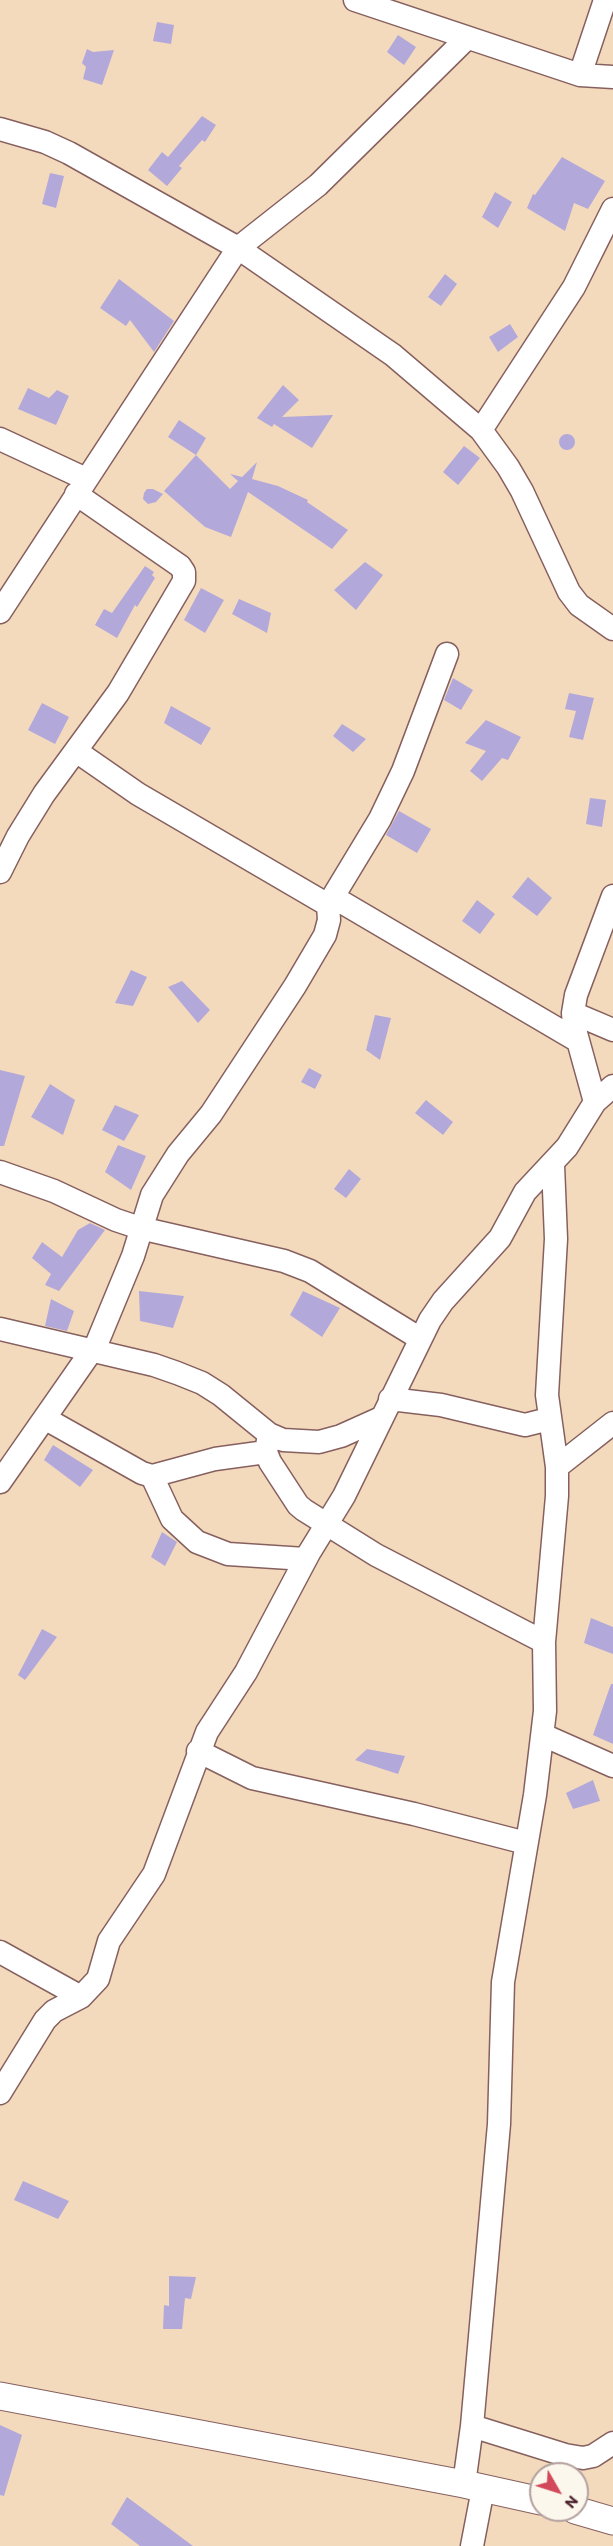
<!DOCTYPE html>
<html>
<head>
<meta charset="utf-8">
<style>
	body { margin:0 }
	#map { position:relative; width:613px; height:2546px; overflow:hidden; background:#f4dabd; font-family:Itim,sans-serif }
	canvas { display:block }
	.north { position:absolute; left:529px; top:2462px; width:60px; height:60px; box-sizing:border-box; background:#fbf7ec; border:2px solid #b4a19f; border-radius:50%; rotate:129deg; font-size:16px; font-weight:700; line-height:24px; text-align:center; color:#4a1f2b }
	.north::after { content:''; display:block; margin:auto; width:21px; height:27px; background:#d1495b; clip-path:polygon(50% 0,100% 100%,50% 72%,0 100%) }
</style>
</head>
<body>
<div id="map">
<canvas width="613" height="2546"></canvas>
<div class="north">N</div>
</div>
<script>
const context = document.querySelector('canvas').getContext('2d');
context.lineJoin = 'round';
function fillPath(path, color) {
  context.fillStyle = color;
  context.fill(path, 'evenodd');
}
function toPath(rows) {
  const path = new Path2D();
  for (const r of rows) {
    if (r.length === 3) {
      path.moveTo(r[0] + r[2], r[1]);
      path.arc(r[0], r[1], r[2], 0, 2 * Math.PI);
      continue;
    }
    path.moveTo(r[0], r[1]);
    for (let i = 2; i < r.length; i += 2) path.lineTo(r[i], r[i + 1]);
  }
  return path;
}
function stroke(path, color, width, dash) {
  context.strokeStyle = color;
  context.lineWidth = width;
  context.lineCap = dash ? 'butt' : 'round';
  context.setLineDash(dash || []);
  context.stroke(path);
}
fillPath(toPath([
	[157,22,174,25,171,44,153,41],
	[398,35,416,47,404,65,387,52],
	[87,49,93,52,114,50,102,85,83,79,86,67,82,63],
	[202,116,216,125,205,142,202,140,179,166,182,168,167,186,148,170,162,152,168,157],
	[562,157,605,181,588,209,574,203,565,231,527,208,533,194,535,195],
	[50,173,64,176,56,208,42,204],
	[495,192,512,202,498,228,482,217],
	[445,274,457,284,441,306,428,297],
	[119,279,174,321,154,352,130,320,126,326,100,308],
	[510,324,518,337,498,352,489,337],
	[283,385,299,400,282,417,333,415,312,448,274,424,272,427,257,418],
	[28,388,49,398,57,390,69,396,56,425,18,409],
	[179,420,206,438,196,455,168,437],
	[567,442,8],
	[464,446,480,458,458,485,443,472],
	[196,455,230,489,238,481,230,474,242,477,257,462,252,479,278,486,308,500,307,502,348,530,332,549,248,492,231,537,205,527,164,491],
	[147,489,153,489,163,494,156,502,148,504,143,499,144,493],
	[365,562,383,575,356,610,334,590],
	[145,566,154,572,152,575,155,578,137,607,135,605,117,638,95,625,104,609,112,613],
	[201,588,224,600,205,633,184,620],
	[239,599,271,613,267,633,232,614],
	[453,678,473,690,461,710,444,700],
	[569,693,594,698,583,740,569,737,576,711,565,709],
	[42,703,69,717,55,744,28,730],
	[171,706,211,728,201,745,164,723],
	[486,720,521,737,508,760,502,758,482,781,470,771,486,751,465,743],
	[342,724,366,739,353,752,333,736],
	[590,798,606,800,602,827,586,824],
	[399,811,431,829,417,853,386,835],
	[528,877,552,898,537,916,512,897],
	[477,900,495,914,480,934,462,921],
	[131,970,147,977,133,1006,115,1003],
	[182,981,210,1010,198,1023,168,987],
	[375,1015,391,1018,380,1060,366,1050],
	[309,1068,322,1075,315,1089,301,1082],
	[0,1070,25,1076,4,1146,0,1146],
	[50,1084,75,1100,63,1135,31,1117],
	[426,1100,453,1122,443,1135,415,1113],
	[115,1105,139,1115,124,1141,102,1130],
	[118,1145,146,1156,131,1190,105,1172],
	[349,1169,361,1179,346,1198,334,1189],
	[90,1223,105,1230,59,1291,45,1285,51,1274,32,1258,42,1242,62,1257,78,1230],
	[139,1291,184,1296,173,1328,140,1321],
	[303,1291,340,1308,322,1337,290,1315],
	[51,1299,74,1311,67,1331,45,1326],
	[53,1445,93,1470,80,1487,44,1460],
	[162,1532,177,1542,165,1566,151,1557],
	[591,1618,613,1627,613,1654,584,1643],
	[42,1629,57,1637,25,1680,18,1675],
	[611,1684,613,1684,613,1744,593,1735],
	[367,1749,405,1756,398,1774,355,1760],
	[593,1780,600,1801,573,1809,566,1793],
	[23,2181,69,2201,58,2219,14,2200],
	[169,2276,196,2277,191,2299,185,2298,182,2329,163,2329,164,2305,169,2306],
	[0,2425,22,2435,4,2496,0,2495],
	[127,2497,193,2546,140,2546,111,2524]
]), '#b3a8da');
const minor = toPath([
	[355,0,580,75,613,77],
	[580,75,605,0],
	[0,129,45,142,69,153,238,248,393,355,481,430,508,467,522,491,569,592,579,605,613,629],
	[481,430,574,287,613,209],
	[0,439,86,479],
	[0,612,238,248,318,185,467,38],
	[0,872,18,836,44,794,118,693,184,581,184,572,180,566,76,494],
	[333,897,578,1041],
	[328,905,380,819,403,771,447,654],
	[573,1013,613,1030],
	[595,1102,613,1086],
	[0,1172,54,1191,116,1220,140,1228,284,1261,310,1271,419,1338],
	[0,1329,154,1365,177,1373,202,1383,221,1395,269,1434,283,1440,319,1442,341,1436,381,1418],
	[390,1399,441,1405,525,1425,549,1419],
	[46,1419,142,1473,152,1476,215,1459,266,1452],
	[269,1434,266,1452,270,1462,298,1505,304,1510,376,1555,544,1642],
	[557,1467,613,1423],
	[152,1476,172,1519,197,1542,228,1554,305,1559],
	[0,1482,97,1343,133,1256,152,1195,178,1154,211,1114,295,986,325,935,329,920,328,905,138,794,76,751],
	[543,1735,613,1766],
	[198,1751,252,1778,414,1814,526,1843],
	[0,1952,81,1997],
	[0,2093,45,2020,54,2011,81,1997,98,1979,109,1941,154,1874,207,1732,246,1672,309,1553,344,1496,430,1320,443,1301,500,1238,525,1192,567,1147,595,1102,574,1026,573,1013,576,995,613,896],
	[472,2426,565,2455,583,2458,593,2456,613,2443],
	[464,2484,472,2426,499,2124,503,1982,535,1795,545,1711,544,1642,557,1496,557,1467,547,1395,556,1239,553,1165],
	[472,2546,483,2489]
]);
const tertiary = toPath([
	[0,2396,464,2484,541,2501],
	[575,2510,613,2521]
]);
stroke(minor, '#86605e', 25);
stroke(tertiary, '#86605e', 29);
stroke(minor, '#fff', 22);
stroke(tertiary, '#fff', 27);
</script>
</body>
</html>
